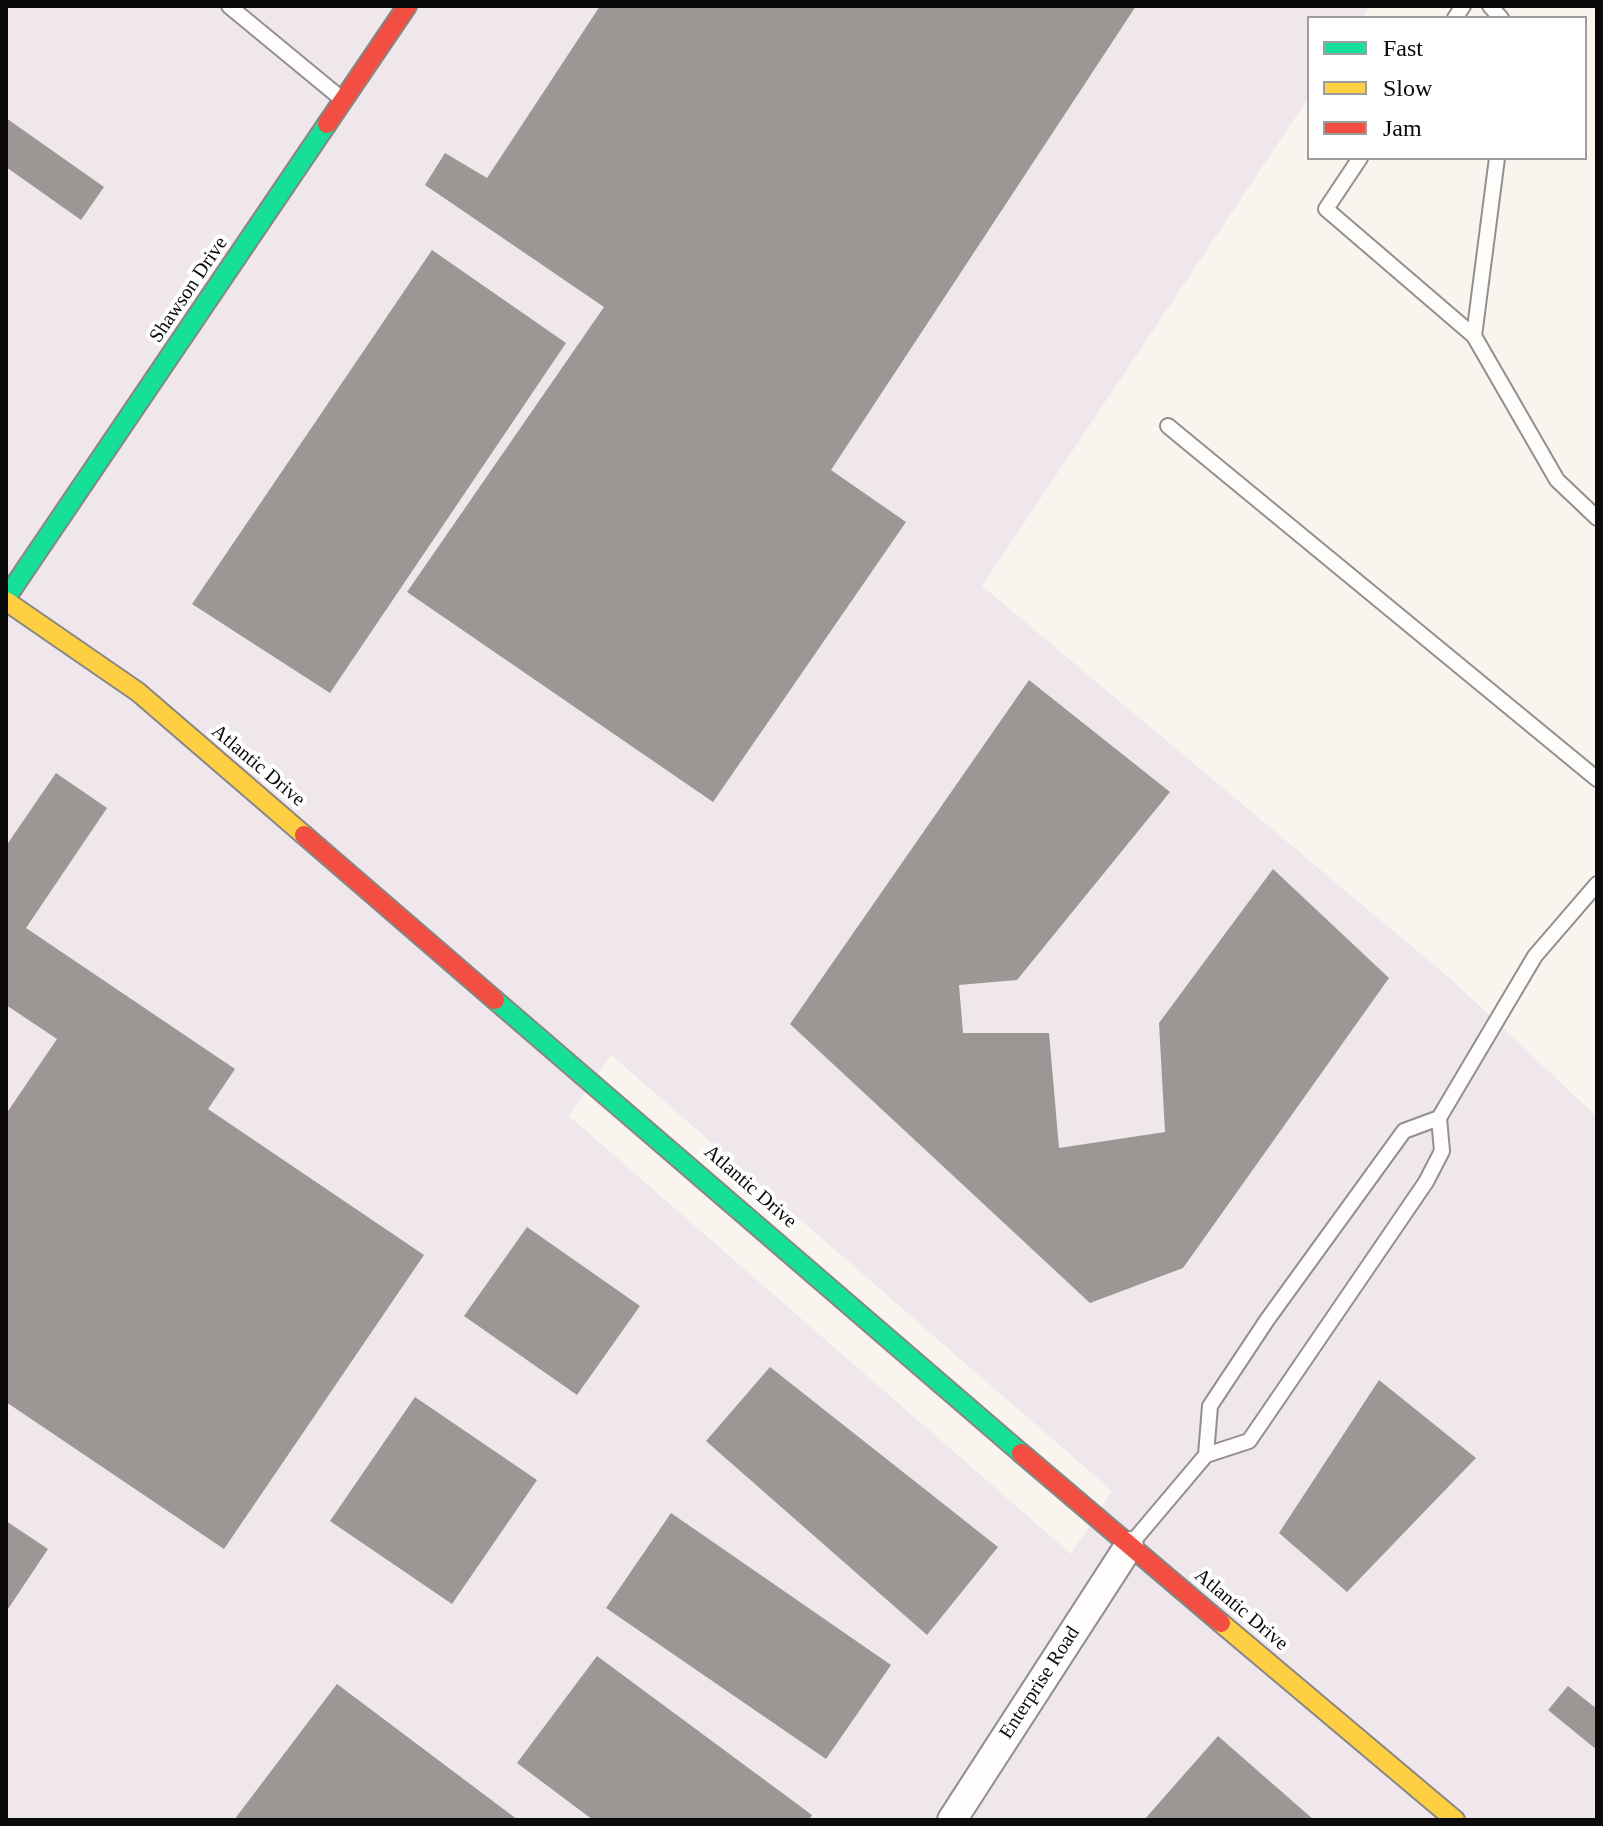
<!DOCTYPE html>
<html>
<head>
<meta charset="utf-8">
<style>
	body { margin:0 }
	#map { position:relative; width:1603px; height:1826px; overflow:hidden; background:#f9f4ed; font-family:"Times New Roman",serif }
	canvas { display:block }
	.frame { position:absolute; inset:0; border:8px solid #0a0a0a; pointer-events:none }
	.legend { position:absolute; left:1307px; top:16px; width:280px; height:144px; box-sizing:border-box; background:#fff; border:2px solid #9d9d9d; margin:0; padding:10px 14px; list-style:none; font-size:24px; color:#0a0a0a }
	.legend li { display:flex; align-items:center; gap:16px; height:40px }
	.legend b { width:40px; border:2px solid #9d9d9d }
</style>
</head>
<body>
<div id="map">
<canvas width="1603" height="1826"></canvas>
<div class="frame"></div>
<ul class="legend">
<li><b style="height:10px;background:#16e098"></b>Fast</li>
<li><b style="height:10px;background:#ffcf43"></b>Slow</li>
<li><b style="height:10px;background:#f24e42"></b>Jam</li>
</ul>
</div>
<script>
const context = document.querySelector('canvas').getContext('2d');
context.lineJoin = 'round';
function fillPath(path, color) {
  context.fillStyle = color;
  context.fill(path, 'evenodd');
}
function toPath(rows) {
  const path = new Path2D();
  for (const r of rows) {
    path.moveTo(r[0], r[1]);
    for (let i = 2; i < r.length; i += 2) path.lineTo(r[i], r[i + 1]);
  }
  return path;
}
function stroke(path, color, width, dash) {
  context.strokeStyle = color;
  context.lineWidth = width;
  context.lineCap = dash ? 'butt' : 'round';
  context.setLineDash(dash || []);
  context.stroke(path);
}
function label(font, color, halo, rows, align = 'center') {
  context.font = font + ' "Times New Roman",serif';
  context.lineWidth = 8;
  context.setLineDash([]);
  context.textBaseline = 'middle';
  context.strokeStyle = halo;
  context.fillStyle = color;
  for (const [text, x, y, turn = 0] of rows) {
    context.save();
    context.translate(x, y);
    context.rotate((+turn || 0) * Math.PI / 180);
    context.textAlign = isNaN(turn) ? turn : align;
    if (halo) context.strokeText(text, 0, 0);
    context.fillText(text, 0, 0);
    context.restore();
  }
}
fillPath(toPath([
	[6,6,1370,6,1362,18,1309,18,1309,97,982,586,1453,981,1597,1117,1597,1820,6,1820],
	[611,1055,1112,1491,1071,1554,569,1116]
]), '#efe7ec');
fillPath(toPath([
	[600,6,1136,6,831,470,906,522,713,802,407,592,604,307,425,185,445,153,487,178],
	[6,118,104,187,81,220,6,167],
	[432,250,566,343,330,693,192,604],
	[1029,680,1170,792,1017,980,959,985,963,1033,1049,1033,1059,1148,1165,1132,1159,1023,1273,869,1389,978,1183,1268,1090,1303,790,1024],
	[56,773,107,808,26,928,235,1069,208,1109,424,1255,224,1549,6,1402,6,1114,57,1039,6,1005,6,846],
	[527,1227,640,1306,577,1395,464,1316],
	[770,1367,998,1547,927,1635,706,1441],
	[1379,1380,1476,1458,1347,1592,1279,1533],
	[415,1397,537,1480,452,1604,330,1521],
	[671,1513,891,1665,826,1759,606,1608],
	[6,1521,48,1549,6,1612],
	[597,1656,812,1815,809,1820,593,1820,517,1763],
	[337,1684,518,1820,234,1820],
	[1568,1686,1597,1709,1597,1750,1548,1710],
	[1218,1736,1314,1820,1144,1820]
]), '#9c9794');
const lane = toPath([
	[229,6,343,100],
	[1490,6,1501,18],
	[1455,18,1463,6],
	[1360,158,1326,209,1474,336,1557,480,1597,518],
	[1474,336,1497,158],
	[1168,426,1597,779],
	[1439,1118,1535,956,1597,884],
	[1130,1545,1206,1455,1249,1441,1426,1182,1442,1151,1439,1118,1404,1131,1267,1320,1210,1406,1206,1455]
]);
const street = toPath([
	[952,1820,1129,1546]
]);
const fast = toPath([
	[6,598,327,124],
	[495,1000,1021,1453]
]);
const slow = toPath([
	[6,601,138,692,304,835],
	[1221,1623,1455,1820]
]);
const jam = toPath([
	[327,124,407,6],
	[304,835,495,1000],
	[1021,1453,1221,1623]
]);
stroke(lane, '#928f8c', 18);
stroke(street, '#928f8c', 32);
stroke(fast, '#888683', 22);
stroke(slow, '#888683', 22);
stroke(jam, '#888683', 22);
stroke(lane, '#fefdfc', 14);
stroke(street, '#fefdfc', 28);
stroke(fast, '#16e098', 18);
stroke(slow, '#ffcf43', 18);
stroke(jam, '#f24e42', 18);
label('20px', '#0a0a0a', '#fff', [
	["Shawson Drive",189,290,-56],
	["Atlantic Drive",258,766,40],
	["Atlantic Drive",750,1187,41],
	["Atlantic Drive",1241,1610,40],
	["Enterprise Road",1040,1683,-57]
]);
</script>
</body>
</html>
